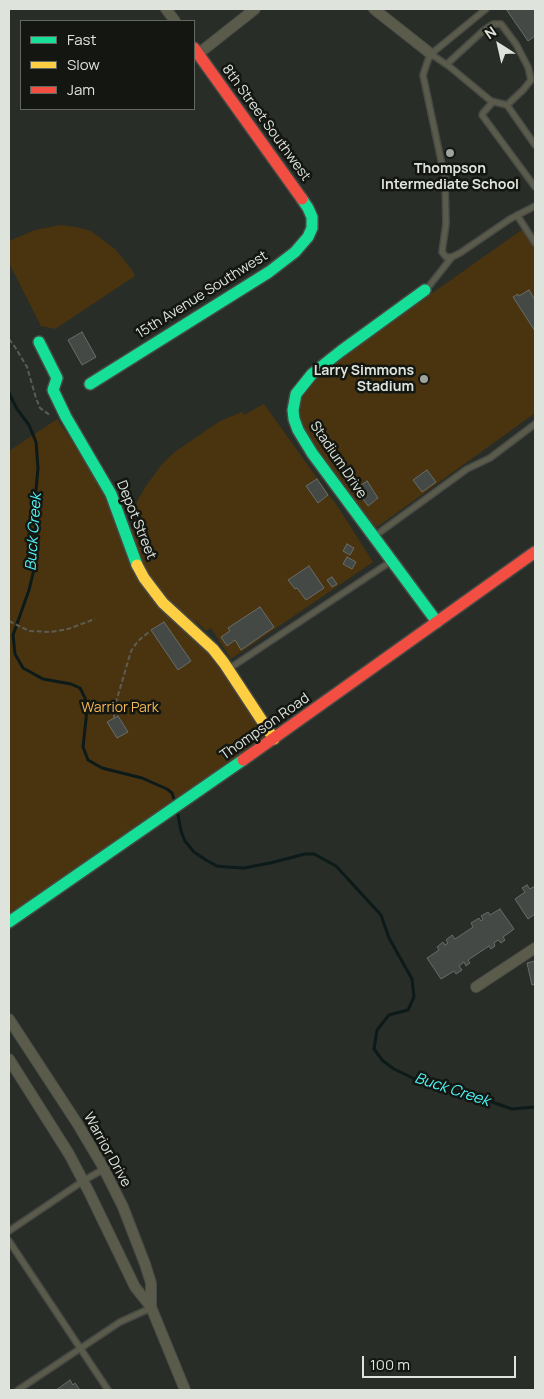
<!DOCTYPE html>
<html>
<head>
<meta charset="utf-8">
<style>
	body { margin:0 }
	#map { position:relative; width:544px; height:1399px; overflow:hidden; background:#282d27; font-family:Manrope,sans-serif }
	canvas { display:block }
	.frame { position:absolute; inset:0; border:10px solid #dee4dc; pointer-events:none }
	.legend { position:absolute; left:20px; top:20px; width:175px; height:90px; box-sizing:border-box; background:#131611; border:1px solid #646862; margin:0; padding:6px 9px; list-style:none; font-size:15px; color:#dee4dc }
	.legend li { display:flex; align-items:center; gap:10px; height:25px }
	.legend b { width:25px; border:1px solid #646862 }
	.north { position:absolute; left:474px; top:20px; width:50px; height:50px; -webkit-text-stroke:4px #131611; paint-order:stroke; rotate:325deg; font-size:14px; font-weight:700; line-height:20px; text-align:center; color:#dee4dc }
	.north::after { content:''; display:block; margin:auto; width:18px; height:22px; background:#dee4dc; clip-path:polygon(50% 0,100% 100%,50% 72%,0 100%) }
	.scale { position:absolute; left:362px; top:1356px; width:154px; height:22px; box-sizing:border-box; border:2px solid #dee4dc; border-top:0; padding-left:6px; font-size:15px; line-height:18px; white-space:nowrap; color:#dee4dc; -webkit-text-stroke:4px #131611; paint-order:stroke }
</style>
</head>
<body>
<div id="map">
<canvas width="544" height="1399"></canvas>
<div class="frame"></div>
<ul class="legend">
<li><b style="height:6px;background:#16e098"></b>Fast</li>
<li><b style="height:6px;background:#ffcf43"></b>Slow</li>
<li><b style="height:6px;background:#f24e42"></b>Jam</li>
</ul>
<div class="north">N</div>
<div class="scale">100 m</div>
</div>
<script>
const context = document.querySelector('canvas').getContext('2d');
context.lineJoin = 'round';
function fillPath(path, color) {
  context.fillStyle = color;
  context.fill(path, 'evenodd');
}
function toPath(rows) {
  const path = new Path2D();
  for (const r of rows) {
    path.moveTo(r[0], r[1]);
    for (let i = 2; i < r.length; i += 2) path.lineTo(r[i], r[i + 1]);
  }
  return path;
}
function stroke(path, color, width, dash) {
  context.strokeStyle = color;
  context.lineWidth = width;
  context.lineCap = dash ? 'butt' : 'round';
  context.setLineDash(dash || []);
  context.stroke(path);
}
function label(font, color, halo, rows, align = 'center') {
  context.font = font + ' Manrope,sans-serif';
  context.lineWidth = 5;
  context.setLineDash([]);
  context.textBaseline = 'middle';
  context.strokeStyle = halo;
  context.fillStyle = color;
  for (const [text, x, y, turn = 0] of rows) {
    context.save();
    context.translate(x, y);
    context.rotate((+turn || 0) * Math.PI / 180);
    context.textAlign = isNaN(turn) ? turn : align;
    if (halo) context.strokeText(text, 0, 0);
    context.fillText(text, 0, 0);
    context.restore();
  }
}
fillPath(toPath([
	[61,225,76,227,91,231,115,249,132,270,135,276,55,329,41,326,9,263,9,241,35,230],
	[523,229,535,246,535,413,373,530,304,434,297,407,300,396,319,373],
	[264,404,338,507,373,562,231,659,211,628,206,631,194,619,274,739,9,916,9,451,57,419,146,549,134,515,137,501,146,486,162,464,176,451,220,421,242,412,244,415]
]), '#49340f');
stroke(toPath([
	[9,393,17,409,29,425,36,442,38,468,36,490,35,565,29,590,13,635,15,654,23,668,43,679,71,684,80,688,85,698,87,710,83,747,88,760,102,768,142,778,167,789,172,793,175,802],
	[177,810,181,831,185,841,194,852,206,860,217,866,227,867,244,868,270,863,305,854,314,854,336,866,381,915,389,938,412,979,414,997,408,1010,389,1015,377,1030,374,1049,383,1061,394,1069,421,1082,475,1096,512,1109,535,1107]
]), '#0d1a1a', 3);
const building = toPath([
	[506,9,535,9,535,36,528,41,506,9],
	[529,290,535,300,535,331,513,297,518,294,519,296,529,290],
	[82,332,96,357,82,365,68,340,82,332],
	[427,470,436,482,422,492,413,480,427,470],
	[317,479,328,495,318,503,306,486,317,479],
	[367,481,378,498,368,506,356,489,367,481],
	[347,544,354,548,350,555,343,551,347,544],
	[347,557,356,562,352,569,343,564,347,557],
	[309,566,324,588,306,600,297,588,295,589,288,580,309,566],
	[332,577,337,584,332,587,327,580,332,577],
	[260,607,274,627,241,650,235,640,227,646,221,637,230,631,228,628,260,607],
	[164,622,191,661,178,670,151,630,164,622],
	[118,716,128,732,117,738,107,722,118,716],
	[527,885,530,889,535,886,535,914,528,919,515,899,525,892,522,888,527,885],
	[500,909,514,929,503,937,505,940,501,943,498,940,494,943,495,946,491,949,489,946,468,960,470,963,466,966,464,962,459,966,462,970,456,974,454,971,441,979,427,958,439,950,437,947,443,942,445,945,448,943,446,940,452,935,455,939,473,927,471,923,479,918,481,921,483,919,481,916,488,912,490,915,500,909],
	[535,961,535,984,532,985,527,963,535,961],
	[70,1380,73,1385,75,1383,80,1390,56,1390,70,1380]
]);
fillPath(building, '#444945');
stroke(building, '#686d69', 1);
const lane = toPath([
	[431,54,450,67,491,101,507,105,535,145],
	[447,64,484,30,493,24,501,24,516,44,528,67,531,80,523,90,507,105],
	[491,101,491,104,483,113,482,115,535,187],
	[517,215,535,243],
	[452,257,446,257,442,252,446,224,445,179,423,75,428,60,431,54,486,9],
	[426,290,452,257,460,253,510,219,535,206],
	[376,535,467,469,490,458,535,424],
	[230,668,390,562],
	[9,1231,83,1181,104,1169],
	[9,1241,108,1390],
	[18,1390,120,1322,151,1308]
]);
const street = toPath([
	[166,9,175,21],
	[374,9,431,54],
	[198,54,255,9],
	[476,987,535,948],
	[9,1019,77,1123,102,1165,123,1207,145,1264,151,1283,151,1307],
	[9,1059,69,1154,89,1192,135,1287,151,1307,185,1390]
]);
const fast = toPath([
	[425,290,341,351,312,374,296,394,293,410,294,419,298,430,312,453,437,622],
	[39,342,57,378,53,390,66,417,111,494,137,565],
	[90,384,269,272,295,252,308,237,312,228,312,217,308,208,302,199],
	[9,922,243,760]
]);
const slow = toPath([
	[137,565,144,578,163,603,213,649,224,663,274,739]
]);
const jam = toPath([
	[194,48,302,199],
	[243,760,535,552]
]);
stroke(lane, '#464945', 8);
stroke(street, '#464945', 12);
stroke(fast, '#464945', 14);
stroke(slow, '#464945', 14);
stroke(jam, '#464945', 14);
stroke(toPath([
	[9,339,15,347,27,367,36,398,40,408,51,416],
	[9,621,29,631,50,632,68,629,95,619],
	[114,718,114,709,131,651,138,641,150,631]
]), '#5c5d52', 2, [5, 2.5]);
stroke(lane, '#5b5b4b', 5);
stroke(street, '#5b5b4b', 10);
stroke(fast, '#16e098', 11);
stroke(slow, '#ffcf43', 11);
stroke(jam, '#f24e42', 11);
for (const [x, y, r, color] of [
	[450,153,5,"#9ea49d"],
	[424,379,5,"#9ea49d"]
]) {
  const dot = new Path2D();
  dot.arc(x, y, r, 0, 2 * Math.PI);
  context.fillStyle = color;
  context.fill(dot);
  stroke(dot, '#131611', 2);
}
label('14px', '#dee4dc', '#131611', [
	["8th Street Southwest",266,123,54],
	["15th Avenue Southwest",202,295,-32],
	["Stadium Drive",338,460,56],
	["Depot Street",136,520,68],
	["Thompson Road",265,727,-35],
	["Warrior Drive",107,1150,61]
]);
label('bold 14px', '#dee4dc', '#131611', [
	["Thompson",450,169],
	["Intermediate School",450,185],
	["Larry Simmons",414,371,"right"],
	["Stadium",414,387,"right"]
]);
label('14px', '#f5b757', '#131611', [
	["Warrior Park",120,708]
]);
label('italic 15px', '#50f5f9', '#131611', [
	["Buck Creek",34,532,-86],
	["Buck Creek",452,1090,18]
]);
</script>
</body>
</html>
